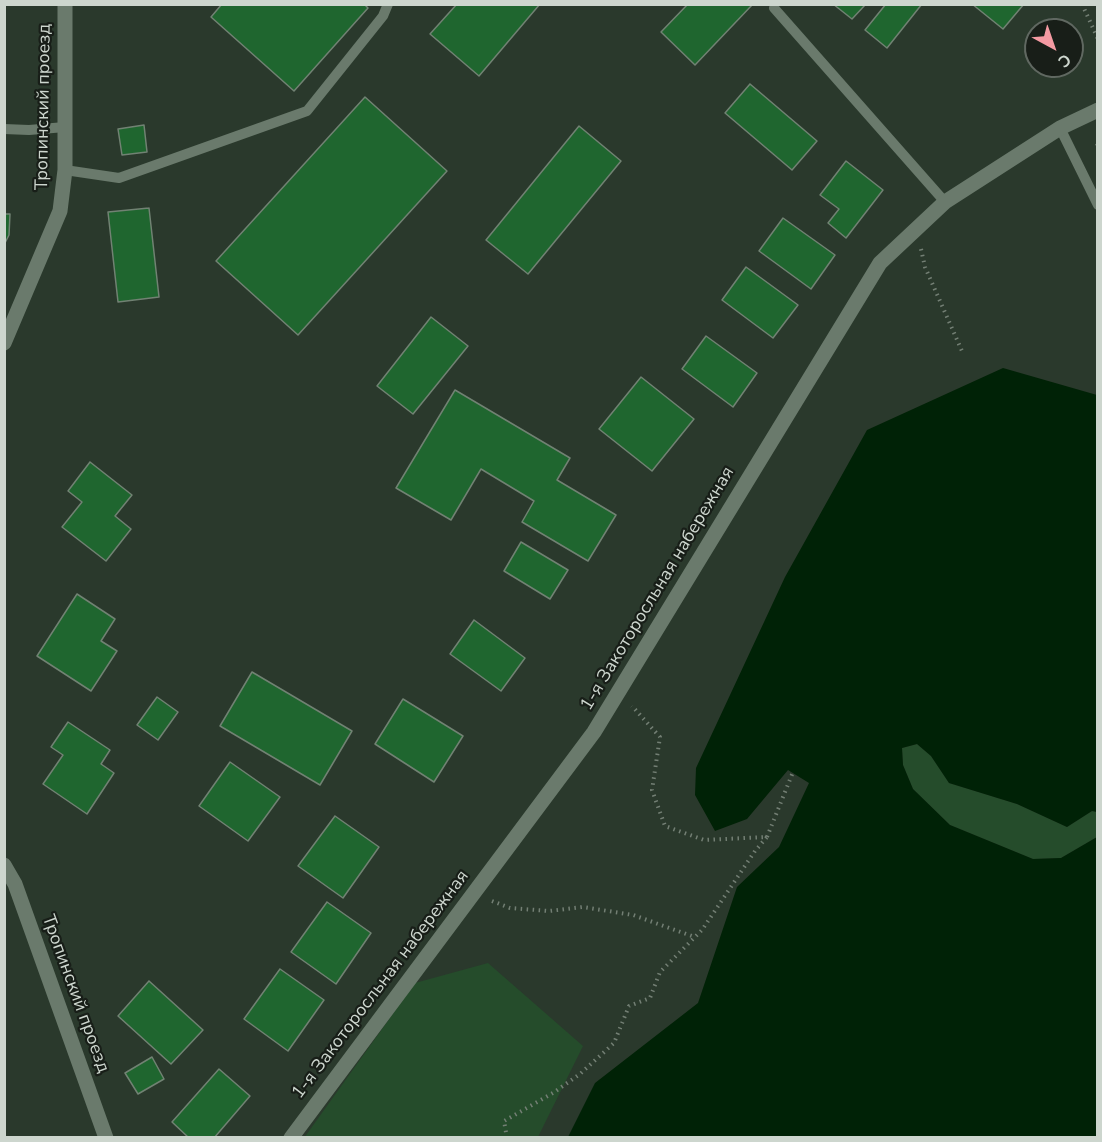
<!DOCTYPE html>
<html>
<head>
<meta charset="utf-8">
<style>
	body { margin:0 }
	#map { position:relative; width:1102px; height:1142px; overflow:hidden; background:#2a392c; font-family:"Nunito Sans",sans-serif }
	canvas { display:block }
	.frame { position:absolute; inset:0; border:6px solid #cdd6ce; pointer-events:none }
	.north { position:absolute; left:1024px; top:18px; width:60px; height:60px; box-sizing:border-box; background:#181e18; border:2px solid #606861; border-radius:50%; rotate:140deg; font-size:16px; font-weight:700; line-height:24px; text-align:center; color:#cdd6ce }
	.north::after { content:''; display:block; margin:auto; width:21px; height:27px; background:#f49aa2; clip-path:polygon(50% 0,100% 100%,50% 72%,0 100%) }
</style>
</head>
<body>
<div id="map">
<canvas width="1102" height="1142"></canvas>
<div class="frame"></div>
<div class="north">С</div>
</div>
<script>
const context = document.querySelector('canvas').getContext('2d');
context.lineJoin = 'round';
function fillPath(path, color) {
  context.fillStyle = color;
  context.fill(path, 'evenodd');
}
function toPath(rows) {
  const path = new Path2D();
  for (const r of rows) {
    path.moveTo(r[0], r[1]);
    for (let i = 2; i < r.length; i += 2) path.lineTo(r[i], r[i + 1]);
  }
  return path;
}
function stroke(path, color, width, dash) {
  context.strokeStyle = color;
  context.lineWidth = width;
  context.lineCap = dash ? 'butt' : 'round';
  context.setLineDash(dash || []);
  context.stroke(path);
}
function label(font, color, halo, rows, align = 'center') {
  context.font = font + ' "Nunito Sans",sans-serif';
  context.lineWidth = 4.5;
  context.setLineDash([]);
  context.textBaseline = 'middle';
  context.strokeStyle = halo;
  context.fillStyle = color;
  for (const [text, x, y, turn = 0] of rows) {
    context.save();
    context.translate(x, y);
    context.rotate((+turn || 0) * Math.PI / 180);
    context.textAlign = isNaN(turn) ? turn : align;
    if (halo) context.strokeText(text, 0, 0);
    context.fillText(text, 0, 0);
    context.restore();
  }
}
fillPath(toPath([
	[917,744,931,756,949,783,1017,804,1067,827,1092,811,1097,812,1097,837,1061,858,1033,859,950,825,913,789,903,765,902,748],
	[488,963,583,1046,538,1137,304,1138,415,983]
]), '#254c2b');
fillPath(toPath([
	[1003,368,1097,395,1097,812,1092,811,1067,827,1017,804,949,783,931,756,917,744,902,748,903,765,913,789,950,825,1033,859,1061,858,1097,837,1097,1137,568,1137,595,1083,698,1003,737,887,779,847,809,783,788,770,747,819,715,831,695,795,696,768,785,577,867,430]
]), '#002206');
const building = toPath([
	[222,4,364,4,368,8,294,91,211,17,222,4],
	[457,4,540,4,479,76,430,34,457,4],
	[688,4,753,4,695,65,661,32,688,4],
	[833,4,866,4,852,19,833,4],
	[886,4,922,4,887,48,865,30,886,4],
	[972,4,1024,4,1003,29,972,4],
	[750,84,817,141,792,170,725,113,750,84],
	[365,97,447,171,298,335,216,261,365,97],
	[144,125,147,152,122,155,118,129,144,125],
	[579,126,621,161,528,274,486,240,579,126],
	[846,161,883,190,846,238,828,223,839,209,820,195,846,161],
	[149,208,159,297,118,302,108,212,149,208],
	[4,214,10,214,9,235,4,245,4,214],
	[783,218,835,255,811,289,759,251,783,218],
	[746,267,798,305,773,338,722,300,746,267],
	[431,317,468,346,413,414,377,386,431,317],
	[706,336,757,373,733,407,682,369,706,336],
	[641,377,694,419,652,471,599,429,641,377],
	[455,390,570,458,557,480,616,515,588,561,522,522,534,501,481,469,451,520,396,488,455,390],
	[90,462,132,495,115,516,131,529,106,561,62,527,82,502,68,491,90,462],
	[521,542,568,570,550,599,504,571,521,542],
	[77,594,115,619,101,641,117,651,91,691,37,656,77,594],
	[474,620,525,658,501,691,450,654,474,620],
	[252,672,352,731,320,785,220,726,252,672],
	[157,697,178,712,158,740,137,725,157,697],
	[403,699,463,736,434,782,375,744,403,699],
	[68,722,110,750,101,764,114,773,87,814,43,784,63,755,51,747,68,722],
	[230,762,280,797,248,841,199,806,230,762],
	[335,816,379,847,343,898,298,866,335,816],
	[327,902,371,933,336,984,291,952,327,902],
	[280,969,324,1000,288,1051,244,1019,280,969],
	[149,981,203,1030,171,1064,118,1016,149,981],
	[152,1057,164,1079,138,1094,125,1073,152,1057],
	[219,1069,250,1096,214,1138,189,1138,172,1122,219,1069]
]);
fillPath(building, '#1f662f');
stroke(building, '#718273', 1.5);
stroke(toPath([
	[1082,4,1098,39],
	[1096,146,1098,145],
	[921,249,925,267,962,351],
	[767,837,793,772],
	[492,901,510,908,549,911,583,907,633,915,695,937],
	[507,1138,504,1121,553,1093,580,1074,614,1043,629,1006,650,998,660,972,702,930,755,851,767,837,704,840,665,826,652,790,660,737,632,706]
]), '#737f74', 4, [1.5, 4.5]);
stroke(toPath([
	[774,8,945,202],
	[1060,128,1098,205],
	[4,129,29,130,65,127],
	[65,170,119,178,307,111,383,16,388,4]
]), '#6a7a6c', 10);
stroke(toPath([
	[4,343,60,211,65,170,65,4],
	[4,865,15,884,106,1138],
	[291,1138,594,732,880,263,945,202,1060,128,1098,110]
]), '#6a7a6c', 15);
label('18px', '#cdd6ce', '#181e18', [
	["Тропинский проезд",44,107,-89],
	["1-я Закоторосльная набережная",658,589,-59],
	["1-я Закоторосльная набережная",381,985,-53],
	["Тропинский проезд",75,994,70]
]);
</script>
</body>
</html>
